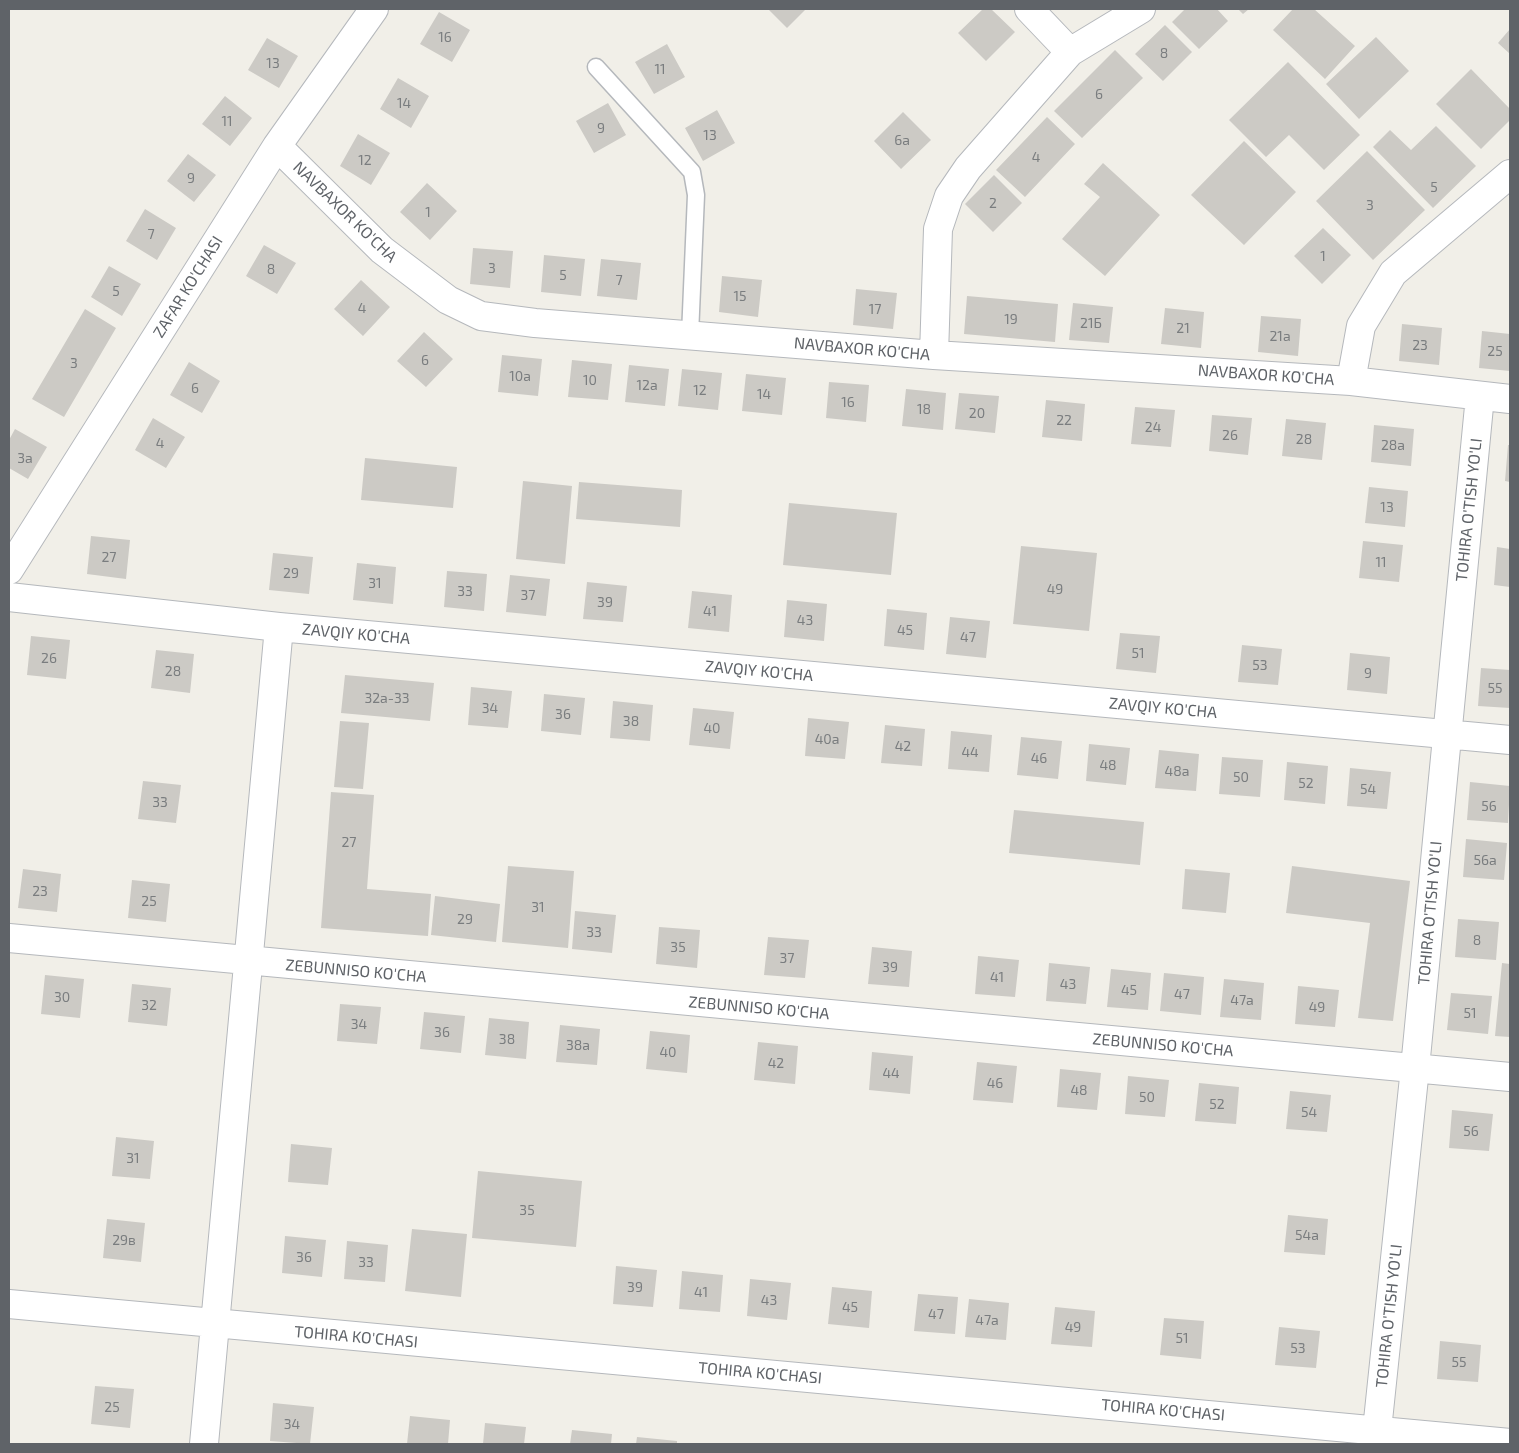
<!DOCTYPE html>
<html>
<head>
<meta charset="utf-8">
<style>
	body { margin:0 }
	#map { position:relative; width:1519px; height:1453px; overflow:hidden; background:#f1efe8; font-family:"Exo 2",sans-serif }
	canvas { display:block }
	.frame { position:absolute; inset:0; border:10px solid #5f6368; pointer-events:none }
</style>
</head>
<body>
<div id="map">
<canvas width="1519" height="1453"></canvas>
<div class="frame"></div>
</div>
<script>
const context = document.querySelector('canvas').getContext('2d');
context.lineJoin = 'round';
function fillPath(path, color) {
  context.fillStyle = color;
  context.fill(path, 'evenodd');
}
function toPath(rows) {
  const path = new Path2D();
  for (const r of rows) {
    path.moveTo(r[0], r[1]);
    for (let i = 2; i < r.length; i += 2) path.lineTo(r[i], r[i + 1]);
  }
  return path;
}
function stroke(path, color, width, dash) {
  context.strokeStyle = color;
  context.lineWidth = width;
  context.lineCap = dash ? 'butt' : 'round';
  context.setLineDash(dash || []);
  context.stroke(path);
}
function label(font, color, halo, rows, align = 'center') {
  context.font = font + ' "Exo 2",sans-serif';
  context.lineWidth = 4.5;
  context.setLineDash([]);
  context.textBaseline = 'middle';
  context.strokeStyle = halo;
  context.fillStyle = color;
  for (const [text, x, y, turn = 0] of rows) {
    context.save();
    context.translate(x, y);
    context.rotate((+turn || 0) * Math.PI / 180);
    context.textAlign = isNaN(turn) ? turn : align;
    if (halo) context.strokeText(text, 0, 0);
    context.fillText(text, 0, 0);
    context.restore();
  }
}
fillPath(toPath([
	[768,9,806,9,787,28],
	[983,9,991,9,1015,32,986,61,958,33],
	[1185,9,1217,9,1228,21,1199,49,1172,22],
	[1238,9,1249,9,1243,14],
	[1293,9,1314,9,1355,46,1325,79,1273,30],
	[439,12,470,30,452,62,420,44],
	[1165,25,1192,52,1163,81,1135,54],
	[1510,29,1510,54,1498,43],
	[1376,37,1409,71,1359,119,1326,84],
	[267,38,298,56,279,88,248,70],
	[667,44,685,77,654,94,635,62],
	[1115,50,1143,78,1082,138,1054,111],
	[1288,62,1360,135,1324,170,1289,135,1266,157,1229,120],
	[1471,69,1510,109,1510,120,1481,149,1436,104],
	[398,78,429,96,411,128,380,109],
	[225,96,252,118,230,146,202,124],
	[608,103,626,135,594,153,576,121],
	[717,110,735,143,703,161,685,128],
	[903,112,931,140,901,169,874,141],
	[1047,117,1075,144,1025,197,996,170],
	[1436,126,1476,166,1433,208,1373,147,1390,130,1411,150],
	[358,134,390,153,371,185,340,166],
	[1244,141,1296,192,1244,245,1191,195],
	[1367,151,1425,210,1373,260,1316,201],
	[188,154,216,175,194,202,167,181],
	[1103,163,1160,215,1105,276,1062,239,1100,197,1084,184],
	[994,175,1022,203,993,232,965,204],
	[427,183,457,211,430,240,400,212],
	[145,209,176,228,157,260,126,241],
	[1323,228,1351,255,1322,284,1294,256],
	[264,245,296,263,277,294,246,276],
	[473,248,513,251,510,288,470,284],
	[544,255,585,259,581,296,541,292],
	[601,259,641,263,637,300,597,296],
	[109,266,141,284,122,316,91,297],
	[722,276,762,280,758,317,719,312],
	[361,280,390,307,363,336,334,309],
	[856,289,897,293,893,329,853,325],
	[967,296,1058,304,1055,342,964,334],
	[1073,303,1113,307,1109,343,1069,340],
	[1165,308,1204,312,1201,348,1161,344],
	[85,309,116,328,64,417,32,399],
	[1261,316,1301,319,1298,356,1258,352],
	[1402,324,1442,328,1439,365,1399,361],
	[1482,331,1510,334,1510,371,1479,368],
	[424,332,453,359,426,387,397,361],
	[502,355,542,359,538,396,498,392],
	[572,360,612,364,608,400,568,397],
	[189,362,220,381,202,413,170,395],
	[629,365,669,369,665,406,625,402],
	[682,369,722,373,718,410,678,406],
	[746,374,786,378,782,415,742,411],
	[829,382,869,385,866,422,826,418],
	[906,389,946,393,943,430,902,426],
	[959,393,999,396,995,433,955,429],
	[1046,400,1085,404,1082,441,1042,437],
	[1135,407,1175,410,1171,447,1131,444],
	[1212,415,1252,418,1248,455,1209,451],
	[153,418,185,437,166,468,135,450],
	[1286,419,1326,423,1322,460,1282,456],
	[1374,425,1414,429,1411,466,1371,462],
	[15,429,47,447,28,479,9,468,9,440],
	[1508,445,1510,445,1510,482,1505,481],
	[365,458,457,467,453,508,361,500],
	[523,481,572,486,565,564,516,559],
	[579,482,682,490,680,527,576,519],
	[1369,487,1408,491,1405,527,1365,523],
	[789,503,897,513,891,575,783,565],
	[91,536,130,540,126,579,87,574],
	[1363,541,1403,545,1399,582,1359,578],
	[1021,546,1097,553,1089,631,1013,624],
	[1497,547,1510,549,1510,587,1494,585],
	[273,553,313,557,309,594,269,590],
	[357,563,396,567,393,604,353,600],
	[447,571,487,574,484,611,444,607],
	[510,575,550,579,546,616,506,612],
	[587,582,627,586,623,622,583,619],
	[692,591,732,595,729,632,688,628],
	[787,600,827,604,824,641,784,637],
	[887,609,927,613,924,650,884,646],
	[950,617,990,621,986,658,946,654],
	[1120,633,1160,636,1156,673,1116,669],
	[31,636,70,640,66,679,27,675],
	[1242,645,1282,649,1278,685,1238,682],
	[156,650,194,654,190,693,151,688],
	[1350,653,1390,657,1387,694,1347,690],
	[1481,668,1510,670,1510,708,1478,706],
	[345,675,434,683,430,721,341,713],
	[471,687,512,691,508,728,468,725],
	[544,694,585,698,581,735,541,731],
	[613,701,653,705,650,741,610,738],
	[693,708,734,712,730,749,689,745],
	[808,718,849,722,845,759,805,756],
	[340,721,369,723,363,789,334,787],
	[885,725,925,729,922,766,881,763],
	[951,731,992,735,989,772,948,769],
	[1021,737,1062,741,1058,779,1017,775],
	[1089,744,1130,748,1126,785,1086,781],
	[1159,750,1199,754,1196,791,1155,788],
	[1222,757,1263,760,1260,797,1219,794],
	[1287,762,1328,766,1325,804,1284,800],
	[1350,768,1391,772,1387,809,1347,806],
	[143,781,181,785,176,823,138,819],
	[1470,782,1510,786,1508,823,1467,820],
	[331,792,374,795,367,889,431,894,428,936,321,928],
	[1014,810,1144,822,1140,865,1009,853],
	[1466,839,1507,843,1504,880,1463,877],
	[508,866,574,871,568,948,502,942],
	[1292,866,1410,881,1393,1021,1358,1018,1370,923,1286,913],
	[23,869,61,874,57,912,18,908],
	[1185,869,1230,873,1226,913,1182,909],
	[132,880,170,884,166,922,128,918],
	[435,896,500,904,496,942,431,935],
	[575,911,616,915,612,953,572,949],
	[1458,919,1499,922,1496,960,1455,957],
	[659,927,700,930,697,968,656,964],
	[768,937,809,940,805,978,764,975],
	[872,947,912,951,909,987,868,984],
	[978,956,1019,960,1015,997,975,994],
	[1049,963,1090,967,1086,1004,1046,1001],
	[1502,963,1510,964,1510,1037,1495,1036],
	[1111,969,1151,973,1148,1010,1107,1007],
	[1164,973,1204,977,1201,1015,1160,1011],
	[45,975,84,979,80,1018,41,1014],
	[1224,979,1264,983,1261,1020,1220,1017],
	[132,984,171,988,167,1026,128,1022],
	[1298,986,1339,990,1335,1027,1295,1024],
	[1451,993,1492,996,1488,1034,1447,1030],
	[340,1004,381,1007,377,1044,337,1041],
	[424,1012,465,1016,461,1053,420,1049],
	[489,1018,529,1022,526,1059,485,1055],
	[560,1025,600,1029,597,1065,556,1062],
	[650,1031,690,1035,687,1073,646,1069],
	[758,1042,798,1046,795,1084,754,1080],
	[872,1052,913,1056,910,1094,869,1090],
	[977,1062,1017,1066,1013,1103,973,1100],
	[1060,1069,1101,1073,1097,1110,1057,1107],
	[1128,1076,1169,1080,1165,1117,1125,1114],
	[1199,1083,1239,1087,1236,1124,1195,1121],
	[1290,1091,1331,1095,1327,1132,1286,1129],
	[1452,1110,1493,1114,1489,1151,1449,1148],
	[116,1137,154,1141,150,1179,112,1176],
	[291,1144,332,1148,328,1185,288,1182],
	[478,1171,582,1181,576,1247,472,1238],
	[1288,1215,1328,1219,1325,1255,1284,1252],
	[107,1219,145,1223,141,1262,103,1258],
	[412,1229,467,1234,461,1297,405,1291],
	[285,1236,326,1240,322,1277,282,1273],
	[347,1241,388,1245,385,1282,344,1279],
	[616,1266,657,1270,653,1307,613,1304],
	[682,1271,723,1275,720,1312,679,1309],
	[750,1279,791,1283,787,1320,747,1316],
	[832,1287,872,1291,869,1328,828,1324],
	[918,1294,958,1297,955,1334,914,1331],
	[969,1299,1009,1303,1006,1340,965,1337],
	[1055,1307,1095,1311,1092,1347,1051,1344],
	[1164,1318,1204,1321,1201,1359,1160,1355],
	[1279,1327,1320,1331,1316,1368,1275,1365],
	[1440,1341,1481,1345,1478,1382,1437,1379],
	[95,1386,134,1389,130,1428,91,1424],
	[273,1403,314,1407,310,1444,270,1441],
	[410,1416,450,1420,448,1444,407,1444],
	[485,1423,526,1427,524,1444,483,1444],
	[572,1430,612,1434,611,1444,570,1444],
	[637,1437,677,1441,677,1444,636,1444]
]), '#cccac5');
const lane = toPath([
	[596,67,692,172,696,195,690,335]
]);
const street = toPath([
	[1029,9,1070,52],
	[277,146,382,250,448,300,481,316,535,323,934,355,1351,381,1510,399],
	[934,355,938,229,949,196,968,168,1070,52,1141,9],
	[1351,381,1361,326,1393,273,1510,174],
	[9,570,277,146,374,9],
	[9,597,279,627,1510,740],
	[9,938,1510,1077],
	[9,1304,1510,1443],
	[1377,1430,1415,1068,1480,396],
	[204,1444,279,627]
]);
stroke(lane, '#b5b8bc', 19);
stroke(street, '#b5b8bc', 30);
stroke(lane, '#fff', 16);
stroke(street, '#fff', 28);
label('14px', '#7a7d7f', null, [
	["16",445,37],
	["8",1164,53],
	["13",273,63],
	["11",660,69],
	["6",1099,94],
	["14",404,103],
	["11",227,121],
	["9",601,128],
	["13",710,135],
	["6a",902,140],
	["4",1036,157],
	["12",365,160],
	["9",191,178],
	["5",1434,187],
	["2",993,203],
	["3",1370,205],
	["1",428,212],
	["7",151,234],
	["1",1323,256],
	["3",492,268],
	["8",271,269],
	["5",563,275],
	["7",619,280],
	["5",116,291],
	["15",740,296],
	["4",362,308],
	["17",875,309],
	["19",1011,319],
	["21Б",1091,323],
	["21",1183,328],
	["21a",1280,336],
	["23",1420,345],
	["25",1495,351],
	["6",425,360],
	["3",74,363],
	["10a",520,376],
	["10",590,380],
	["12a",647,385],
	["6",195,388],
	["12",700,390],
	["14",764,394],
	["16",848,402],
	["18",924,409],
	["20",977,413],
	["22",1064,420],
	["24",1153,427],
	["26",1230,435],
	["28",1304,439],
	["4",160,443],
	["28a",1393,445],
	["3a",25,458],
	["13",1387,507],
	["27",109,557],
	["11",1381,562],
	["29",291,573],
	["31",375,583],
	["49",1055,589],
	["33",465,591],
	["37",528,595],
	["39",605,602],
	["41",710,611],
	["43",805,620],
	["45",905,630],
	["47",968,637],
	["51",1138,653],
	["26",49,658],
	["53",1260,665],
	["28",173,671],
	["9",1368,673],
	["55",1495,688],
	["32a-33",387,698],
	["34",490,708],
	["36",563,714],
	["38",631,721],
	["40",712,728],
	["40a",827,739],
	["42",903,746],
	["44",970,752],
	["46",1039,758],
	["48",1108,765],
	["48a",1177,771],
	["50",1241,777],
	["52",1306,783],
	["54",1368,789],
	["33",160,802],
	["56",1489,806],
	["27",349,842],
	["56a",1485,860],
	["23",40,891],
	["25",149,901],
	["31",538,907],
	["29",465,919],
	["33",594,932],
	["8",1477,940],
	["35",678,947],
	["37",787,958],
	["39",890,967],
	["41",997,977],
	["43",1068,984],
	["45",1129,990],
	["47",1182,994],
	["30",62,997],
	["47a",1242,1000],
	["32",149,1005],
	["49",1317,1007],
	["51",1470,1013],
	["34",359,1024],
	["36",442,1032],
	["38",507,1039],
	["38a",578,1045],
	["40",668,1052],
	["42",776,1063],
	["44",891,1073],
	["46",995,1083],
	["48",1079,1090],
	["50",1147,1097],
	["52",1217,1104],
	["54",1309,1112],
	["56",1471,1131],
	["31",133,1158],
	["35",527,1210],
	["54a",1307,1235],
	["29в",124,1240],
	["36",304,1257],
	["33",366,1262],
	["39",635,1287],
	["41",701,1292],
	["43",769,1300],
	["45",850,1307],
	["47",936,1314],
	["47a",987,1320],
	["49",1073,1327],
	["51",1182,1338],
	["53",1298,1348],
	["55",1459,1362],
	["25",112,1407],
	["34",292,1424]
]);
label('16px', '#5f6368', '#fff', [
	["NAVBAXOR KO'CHA",345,212,44],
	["ZAFAR KO'CHASI",188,287,-58],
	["NAVBAXOR KO'CHA",862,349,5],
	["NAVBAXOR KO'CHA",1266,375,4],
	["TOHIRA O'TISH YO'LI",1469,510,-84],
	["ZAVQIY KO'CHA",356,634,5],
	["ZAVQIY KO'CHA",759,671,5],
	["ZAVQIY KO'CHA",1163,708,5],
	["TOHIRA O'TISH YO'LI",1430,913,-85],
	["ZEBUNNISO KO'CHA",356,971,5],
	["ZEBUNNISO KO'CHA",759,1008,5],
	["ZEBUNNISO KO'CHA",1163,1045,5],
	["TOHIRA O'TISH YO'LI",1389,1316,-84],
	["TOHIRA KO'CHASI",356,1337,5],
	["TOHIRA KO'CHASI",760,1373,5],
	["TOHIRA KO'CHASI",1163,1410,5]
]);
</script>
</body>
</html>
